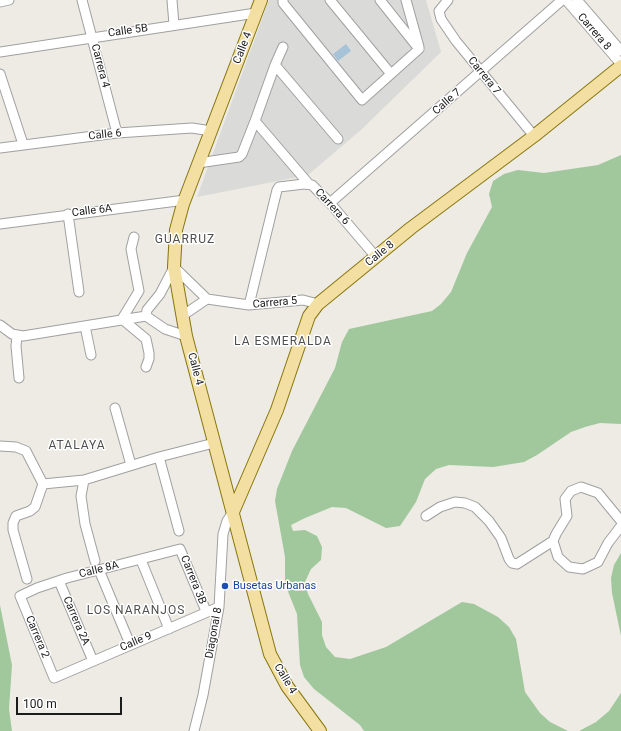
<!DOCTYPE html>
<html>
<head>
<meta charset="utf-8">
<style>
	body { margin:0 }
	#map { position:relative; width:621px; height:731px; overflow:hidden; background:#edebe3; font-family:Roboto,sans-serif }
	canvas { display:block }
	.scale { position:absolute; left:16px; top:697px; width:106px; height:18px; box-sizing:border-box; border:2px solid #1c1c1c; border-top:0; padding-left:5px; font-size:12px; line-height:14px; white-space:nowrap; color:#1c1c1c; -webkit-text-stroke:3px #fff; paint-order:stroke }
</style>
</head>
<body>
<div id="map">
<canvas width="621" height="731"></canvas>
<div class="scale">100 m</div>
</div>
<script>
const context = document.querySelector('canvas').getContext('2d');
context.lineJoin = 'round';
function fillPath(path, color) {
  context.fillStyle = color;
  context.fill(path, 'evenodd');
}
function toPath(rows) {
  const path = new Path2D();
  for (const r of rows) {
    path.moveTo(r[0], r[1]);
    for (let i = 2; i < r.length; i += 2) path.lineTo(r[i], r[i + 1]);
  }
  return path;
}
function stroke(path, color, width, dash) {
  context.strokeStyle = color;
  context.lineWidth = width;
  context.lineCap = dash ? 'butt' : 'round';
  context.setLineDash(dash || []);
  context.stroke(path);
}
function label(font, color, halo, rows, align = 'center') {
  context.font = font + ' Roboto,sans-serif';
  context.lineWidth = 3;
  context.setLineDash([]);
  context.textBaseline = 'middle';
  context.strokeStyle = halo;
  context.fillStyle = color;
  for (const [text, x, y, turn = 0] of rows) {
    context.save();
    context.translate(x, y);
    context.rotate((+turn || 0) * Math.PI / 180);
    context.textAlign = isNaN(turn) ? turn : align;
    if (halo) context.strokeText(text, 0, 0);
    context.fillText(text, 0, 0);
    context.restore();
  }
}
fillPath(toPath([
	[269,0,426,0,441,52,362,129,308,175,197,197]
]), '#dadad9');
fillPath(toPath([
	[621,155,621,424,600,423,585,427,571,432,537,455,524,462,493,467,449,465,436,469,425,479,416,502,400,526,386,528,346,508,332,507,305,518,291,525,293,531,305,530,317,536,322,547,321,560,311,569,305,582,308,594,322,622,322,635,326,647,335,657,350,659,386,647,462,602,474,604,498,617,509,627,516,639,525,692,540,713,550,722,568,731,364,731,360,725,314,689,304,677,300,665,297,614,285,584,285,557,275,501,277,489,292,451,335,368,342,342,349,329,432,311,441,304,451,292,467,253,492,207,489,194,493,181,504,174,518,170,544,173,598,165],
	[621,553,621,636,612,593,611,578,614,565],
	[0,605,12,665,9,709,12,731,0,731],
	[621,693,621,731,579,731,596,722,609,711]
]), '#a0c89c');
fillPath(toPath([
	[346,44,351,51,338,61,333,54]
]), '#a7c3d7');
const minor = toPath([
	[82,0,117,133],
	[172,0,174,25],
	[283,0,283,3,362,100,391,74,330,0],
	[380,0,419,49,391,74],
	[406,0,419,47],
	[448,0,439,11,441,19,456,41,534,136],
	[566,0,621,64],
	[577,0,621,51],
	[0,2,9,0],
	[0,52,256,13],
	[275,65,283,47],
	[0,74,23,144],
	[0,148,117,133,192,128,211,131],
	[198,163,239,157,242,154,255,121],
	[308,183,255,121,275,65,338,139],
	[330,203,562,0],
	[68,214,79,292],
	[0,224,185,200],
	[134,237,131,249,139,291,122,319,146,339,149,353,149,359,146,367],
	[249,305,277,190,279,187,304,184,312,185,330,203,376,257],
	[146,316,147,310,160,294,174,267,207,299,249,305,303,300,318,304],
	[182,316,207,299],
	[0,325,12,334,23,336,146,316,165,329,186,336],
	[85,326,91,355],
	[17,336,16,346,19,378],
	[115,408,131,465],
	[0,446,16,447,26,451,43,484,35,507,30,511,16,516,13,523,13,530,27,579],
	[159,457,179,531],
	[84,480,81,496,85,524,95,561],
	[43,484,84,480,159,457,214,443],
	[426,516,440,507,455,502,465,503,475,507,489,521,501,538,509,559,512,563,517,564,553,541,558,557,569,567,583,569,598,562,608,543,621,526],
	[553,541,556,534,567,516,565,499,571,491,581,487,598,493,621,521],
	[141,560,169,629],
	[99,570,130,644],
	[59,581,93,661],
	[206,611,180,549,67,578,37,588,20,596,54,678,219,607],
	[194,731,203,695,219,607,223,534,227,521,233,512]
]);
const major = toPath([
	[261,0,183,204,176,230,174,267,186,336,270,654,287,686,320,731],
	[233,512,277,410,309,316,318,304,411,228,534,136,621,66]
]);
stroke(minor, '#a0a0a0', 11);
stroke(major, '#87760e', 14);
stroke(minor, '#fff', 9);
stroke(major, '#f3dfa2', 12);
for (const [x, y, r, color] of [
	[225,586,4,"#1a4fb4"]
]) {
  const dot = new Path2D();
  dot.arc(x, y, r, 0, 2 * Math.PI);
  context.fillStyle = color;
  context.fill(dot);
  stroke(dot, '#fff', 1.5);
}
label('11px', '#1c1c1c', '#fff', [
	["Calle 5B",128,31,-8],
	["Carrera 8",594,32,49],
	["Calle 4",243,48,-69],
	["Carrera 4",100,66,75],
	["Carrera 7",484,76,51],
	["Calle 7",447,102,-41],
	["Calle 6",105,135,-6],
	["Carrera 6",332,207,47],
	["Calle 6A",92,211,-7],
	["Calle 8",380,254,-39],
	["Carrera 5",275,303,-5],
	["Calle 4",195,369,75],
	["Calle 8A",99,570,-14],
	["Carrera 3B",193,580,68],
	["Carrera 2A",76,621,67],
	["Diagonal 8",214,633,-80],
	["Carrera 2",37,637,67],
	["Calle 9",136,642,-23],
	["Calle 4",285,679,59]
]);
label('11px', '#164399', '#fff', [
	["Busetas Urbanas",233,586]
], 'left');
context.letterSpacing = '1px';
label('12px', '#4f4f4f', '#fff', [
	["GUARRUZ",185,240],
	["LA ESMERALDA",283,342],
	["ATALAYA",77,446],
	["LOS NARANJOS",136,611]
]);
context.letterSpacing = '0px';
</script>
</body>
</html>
